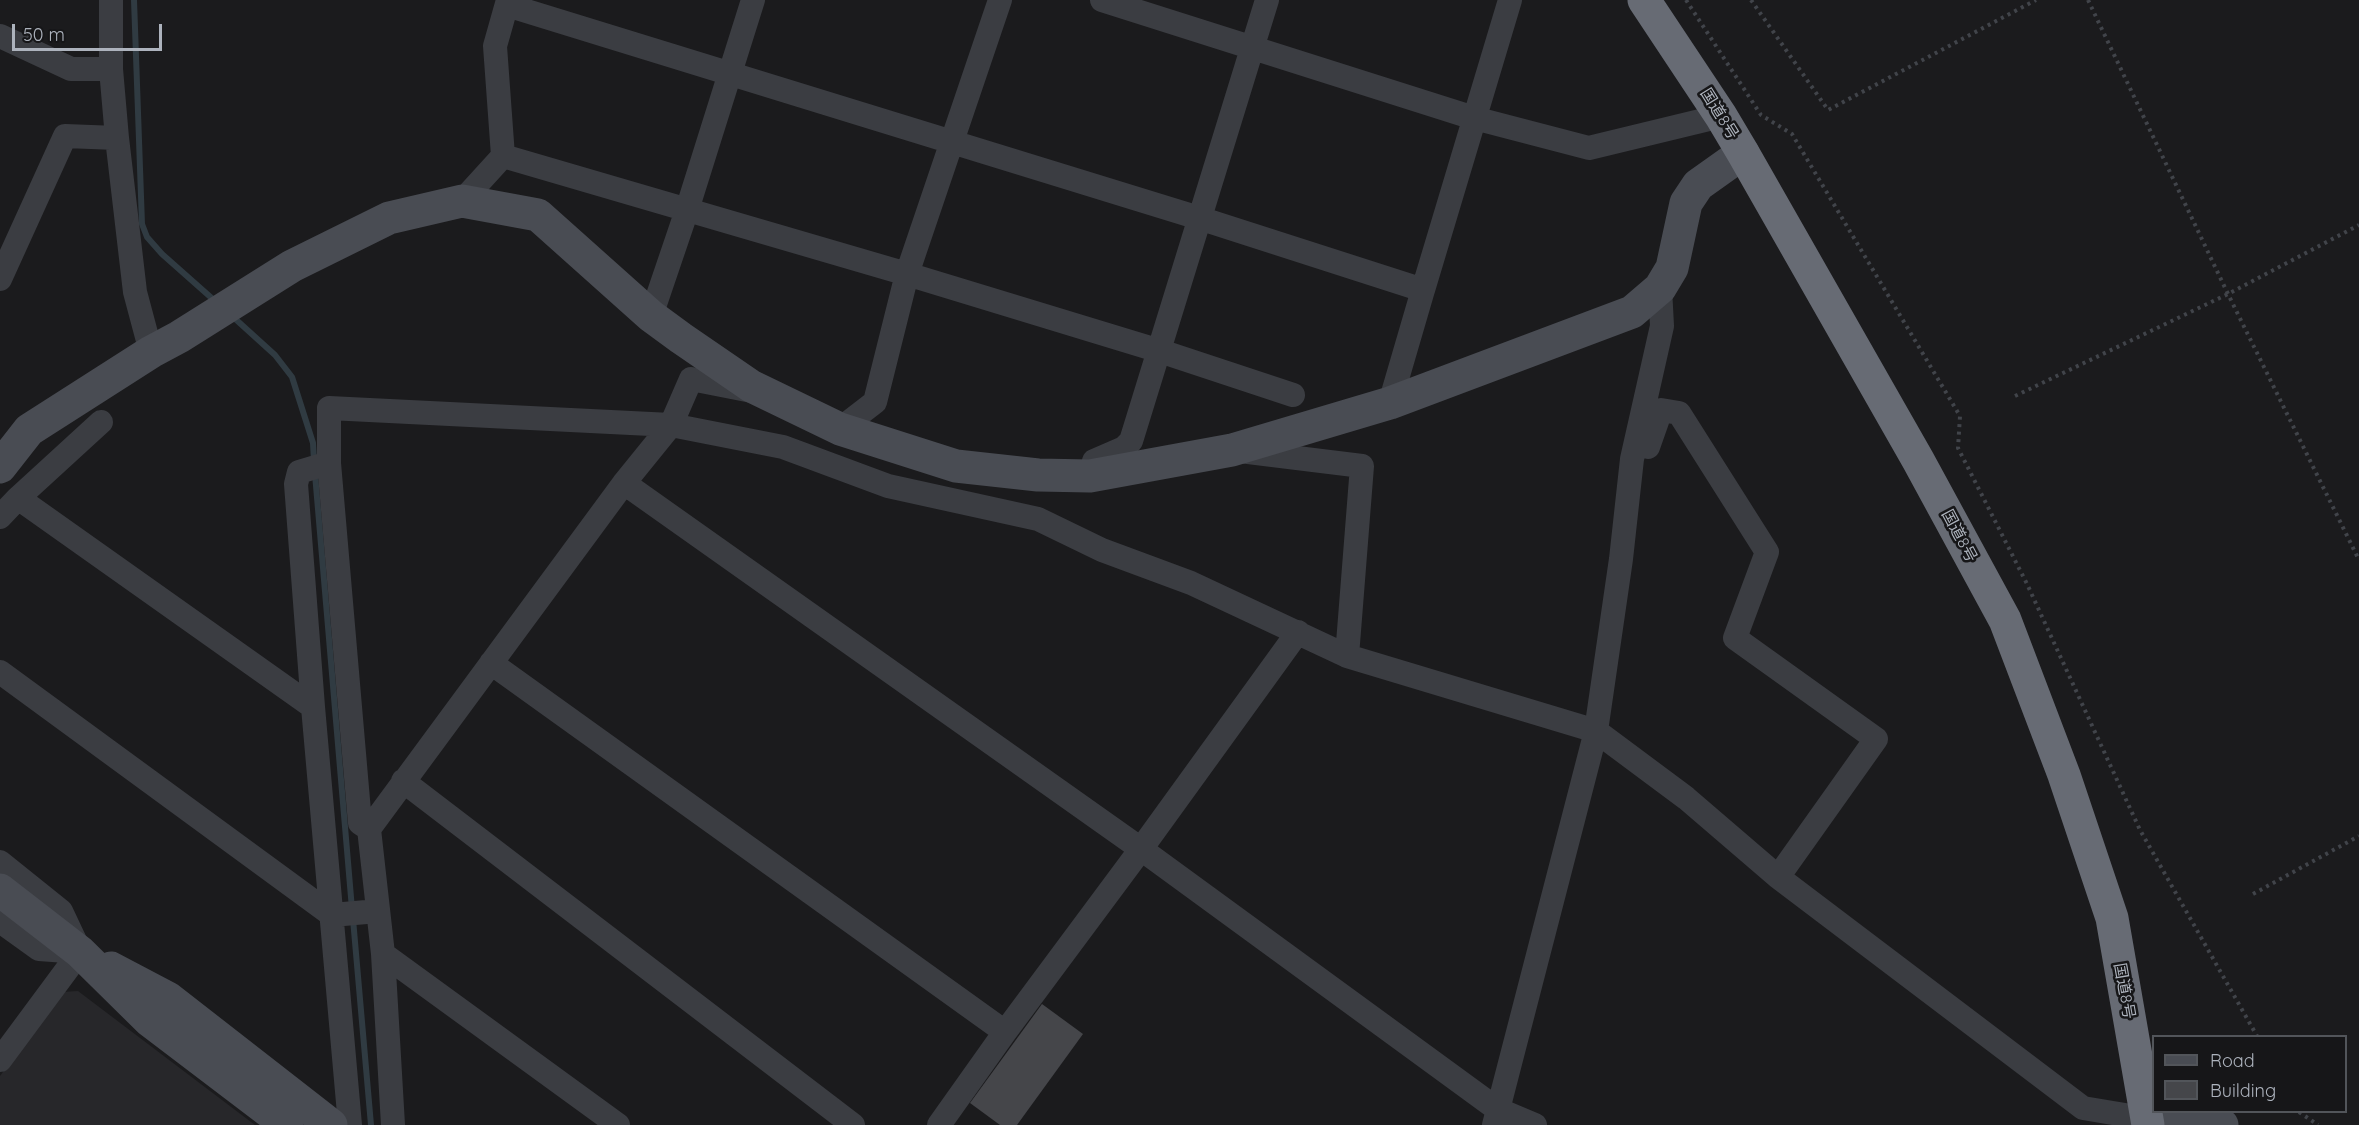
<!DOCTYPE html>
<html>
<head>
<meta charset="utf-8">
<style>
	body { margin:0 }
	#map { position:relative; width:2359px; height:1125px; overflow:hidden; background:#1b1b1d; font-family:Quicksand,sans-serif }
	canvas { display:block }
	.legend { position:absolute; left:2152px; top:1035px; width:195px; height:78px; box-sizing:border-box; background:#161618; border:2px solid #52555a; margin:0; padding:8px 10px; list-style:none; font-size:18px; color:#adb3bd }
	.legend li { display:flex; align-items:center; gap:12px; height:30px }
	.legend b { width:30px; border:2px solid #52555a }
	.scale { position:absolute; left:12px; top:24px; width:150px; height:27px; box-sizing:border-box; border:3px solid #adb3bd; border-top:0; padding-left:8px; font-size:18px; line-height:21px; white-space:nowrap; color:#adb3bd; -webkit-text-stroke:4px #161618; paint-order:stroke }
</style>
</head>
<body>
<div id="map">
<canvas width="2359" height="1125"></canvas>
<ul class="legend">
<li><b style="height:8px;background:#494c53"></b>Road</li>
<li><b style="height:16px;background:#45464a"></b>Building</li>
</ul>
<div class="scale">50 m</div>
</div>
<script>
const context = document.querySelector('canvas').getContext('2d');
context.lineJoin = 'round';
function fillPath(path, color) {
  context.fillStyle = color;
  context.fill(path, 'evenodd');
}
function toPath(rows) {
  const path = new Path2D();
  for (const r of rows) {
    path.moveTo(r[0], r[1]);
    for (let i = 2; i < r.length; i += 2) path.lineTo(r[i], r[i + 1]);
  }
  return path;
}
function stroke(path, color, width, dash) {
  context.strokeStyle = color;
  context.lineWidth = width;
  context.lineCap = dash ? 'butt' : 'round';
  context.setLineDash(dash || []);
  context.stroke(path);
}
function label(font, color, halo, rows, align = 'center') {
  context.font = font + ' Quicksand,"Noto Sans JP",sans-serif';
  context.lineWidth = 5;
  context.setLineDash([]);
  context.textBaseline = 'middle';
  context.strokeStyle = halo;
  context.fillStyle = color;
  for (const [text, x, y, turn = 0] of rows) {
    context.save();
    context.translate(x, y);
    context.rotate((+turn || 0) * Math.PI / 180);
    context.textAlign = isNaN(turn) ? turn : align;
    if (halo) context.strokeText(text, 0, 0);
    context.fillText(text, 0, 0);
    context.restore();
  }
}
fillPath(toPath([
	[78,991,255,1125,0,1125,0,1076,62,992]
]), '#27272a');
stroke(toPath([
	[134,0,142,224,147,237,162,254,215,301],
	[232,316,275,355,292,377,313,443,314,461],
	[315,474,352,909],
	[353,919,371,1125]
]), '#303b42', 6);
fillPath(toPath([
	[1042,1004,1083,1034,1017,1125,1000,1125,970,1103]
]), '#45464a');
stroke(toPath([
	[1686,0,1761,115,1792,134,1960,416,1958,448,2027,584,2140,830,2257,1036],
	[1751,0,1828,110,2036,0],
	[2088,0,2228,294,2359,560],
	[2015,396,2228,294,2359,225],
	[2253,894,2359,836],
	[2299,1112,2318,1125]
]), '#41444a', 4, [3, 4.5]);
stroke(toPath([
	[111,0,111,69,117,138,135,292,151,352],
	[1102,0,1474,118,1589,148,1721,116],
	[507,5,1199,218,1423,290,1510,0],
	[0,36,71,69,111,69],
	[503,156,907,274,1160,351,1293,395],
	[462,201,503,156,495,46,508,0],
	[0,279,65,136,117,138],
	[651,316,687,210,753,0],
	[1390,403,1423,290],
	[840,429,875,402,907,274,1000,0],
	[1648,447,1661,410,1679,413,1767,552,1735,638,1876,739,1778,877],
	[1240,451,1362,466,1347,656],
	[329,463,299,472,296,484,313,707,350,1125],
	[1090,476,1094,461,1124,448,1131,441,1267,0],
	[624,483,1141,849,1497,1109,1535,1125],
	[18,498,101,422],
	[0,517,18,498,313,707],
	[491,663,1005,1032],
	[0,672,332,915,378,911],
	[403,781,853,1125],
	[369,829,360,823,329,463,329,408,671,425,691,379,752,391],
	[0,862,61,911,78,947],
	[0,921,39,949,80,952],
	[383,954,618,1125],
	[0,1060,80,952],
	[393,1125,383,954,369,829,624,483,671,425,783,447,888,486,1038,519,1102,550,1191,583,1347,656,1596,731,1686,798,1778,877,2083,1108,2131,1116,2162,1114],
	[939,1125,1005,1032,1141,849,1298,632],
	[1494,1125,1596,731,1621,559,1632,459,1662,326,1660,288]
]), '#3b3d42', 24);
stroke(toPath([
	[0,467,29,430,151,352,179,337,292,266,389,218,462,201,538,215,651,316,681,338,751,386,840,429,956,466,1038,475,1090,476,1232,450,1390,403,1632,312,1660,288,1672,268,1686,203,1698,185,1743,153],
	[0,890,80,952,149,1020,287,1125],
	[111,968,168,998,331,1125],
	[2172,1114,2222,1125]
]), '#494c53', 33);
stroke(toPath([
	[1644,0,1721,116,1743,153,1918,460,2005,620,2064,775,2112,918,2148,1125]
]), '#676b74', 33);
label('16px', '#adb3bd', '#161618', [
	["国道8号",1719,114,58],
	["国道8号",1959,536,62],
	["国道8号",2124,991,80]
]);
</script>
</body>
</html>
